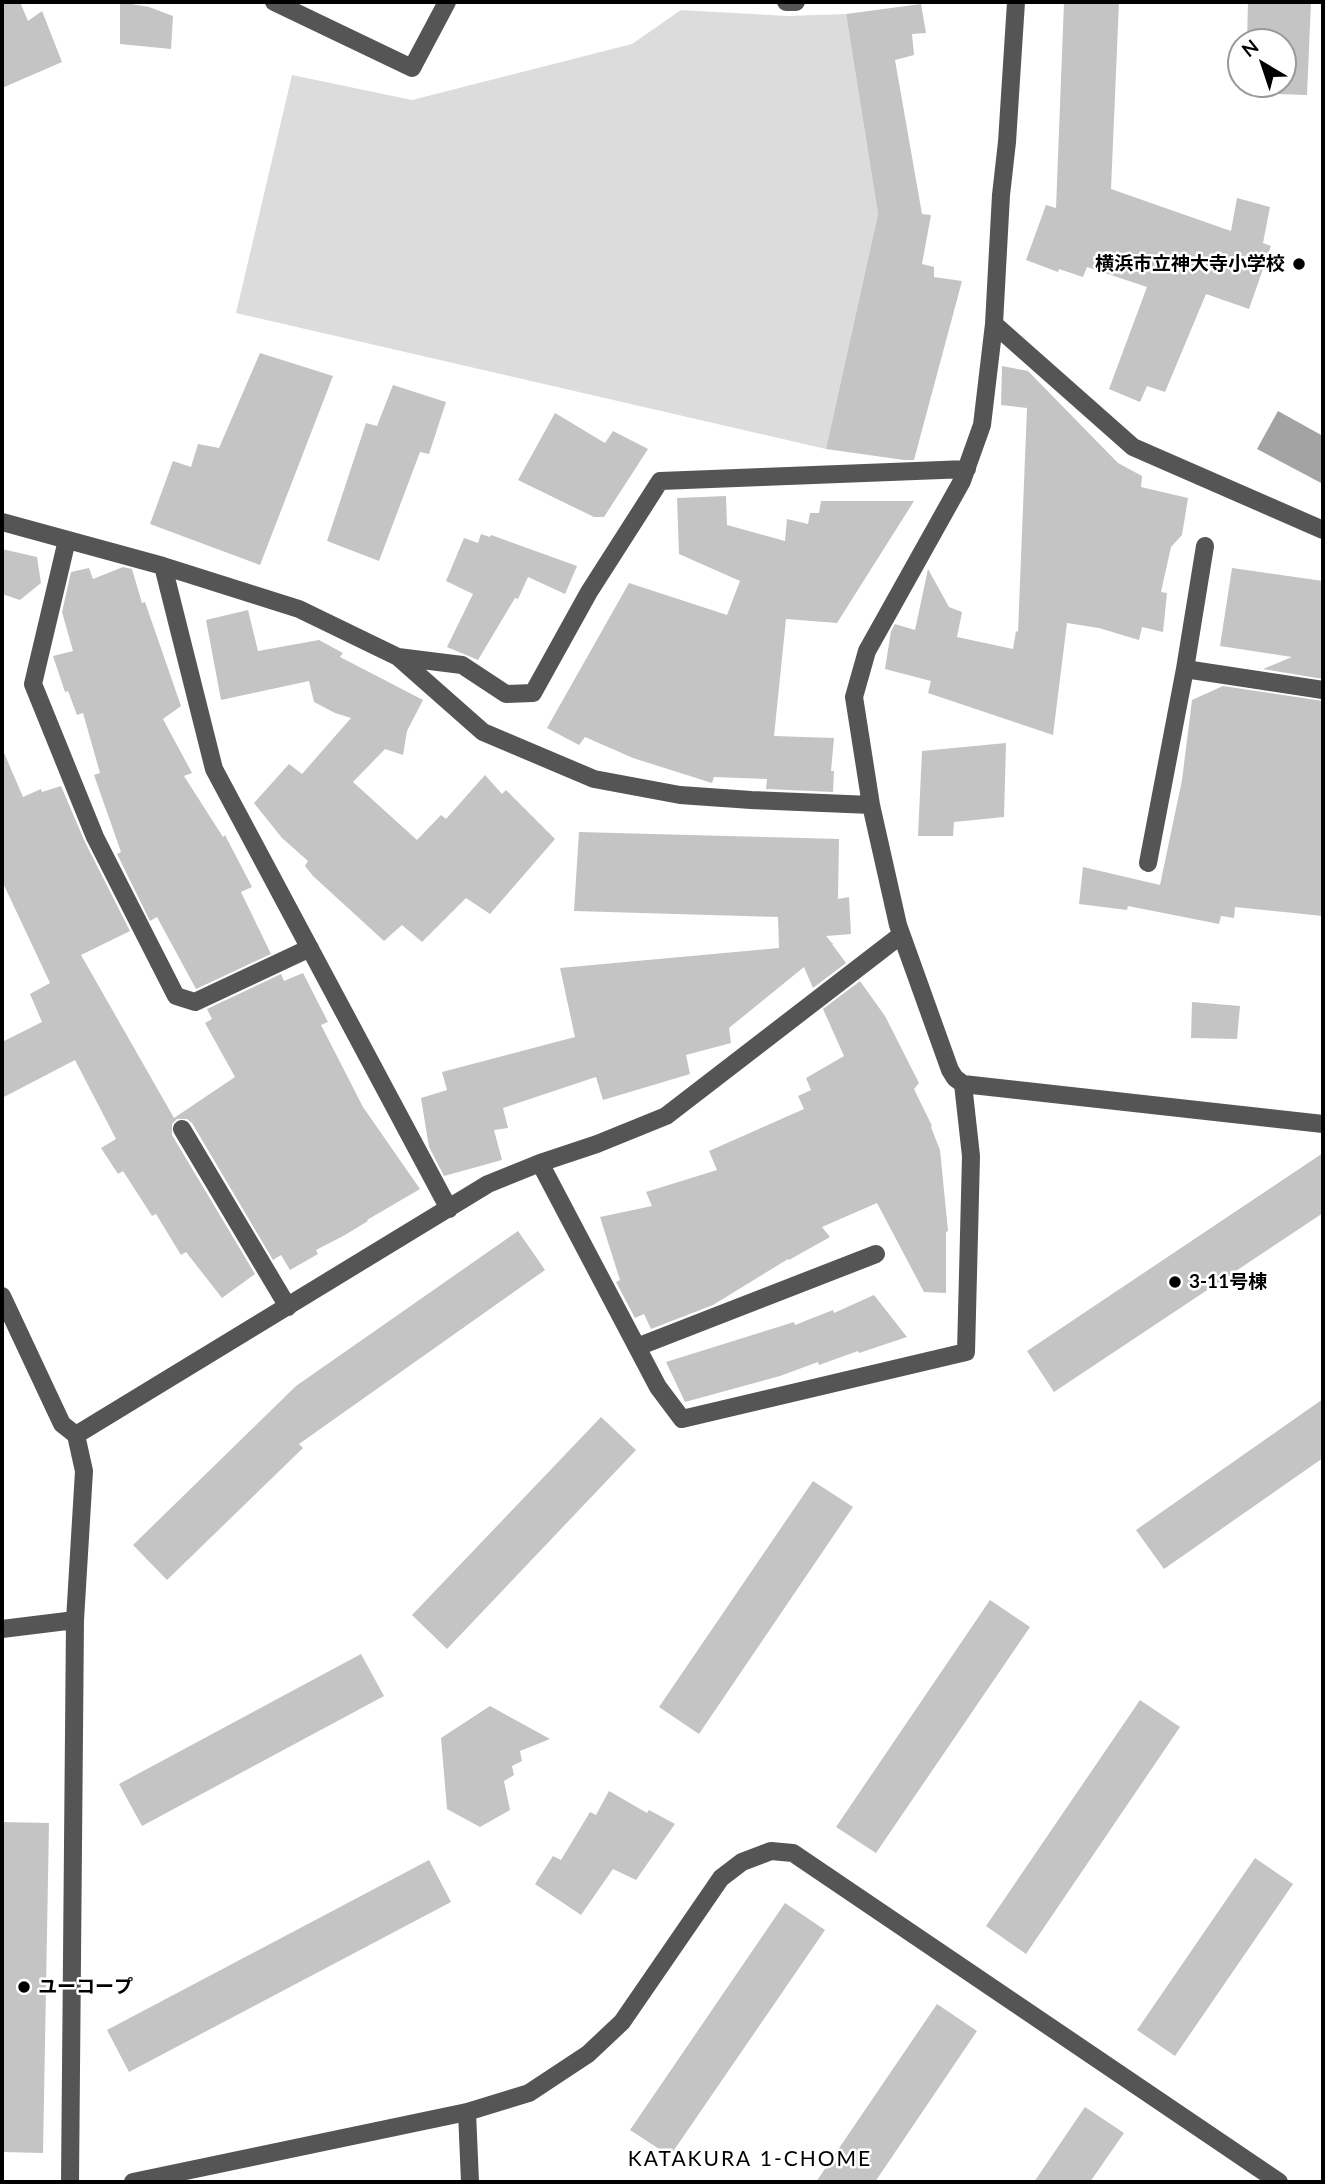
<!DOCTYPE html>
<html>
<head>
<meta charset="utf-8">
<style>
	body { margin:0 }
	#map { position:relative; width:1325px; height:2184px; overflow:hidden; background:#fff; font-family:Lato,sans-serif }
	canvas { display:block }
	.frame { position:absolute; inset:0; border:4px solid #000; pointer-events:none }
	.north { position:absolute; left:1227px; top:28px; width:70px; height:70px; box-sizing:border-box; background:#fff; border:2px solid #999; border-radius:50%; rotate:321deg; font-size:19px; font-weight:700; line-height:28px; text-align:center; color:#000 }
	.north::after { content:''; display:block; margin:auto; width:24px; height:32px; background:#000; clip-path:polygon(50% 0,100% 100%,50% 72%,0 100%) }
</style>
</head>
<body>
<div id="map">
<canvas width="1325" height="2184"></canvas>
<div class="frame"></div>
<div class="north">N</div>
</div>
<script>
const context = document.querySelector('canvas').getContext('2d');
context.lineJoin = 'round';
function fillPath(path, color) {
  context.fillStyle = color;
  context.fill(path, 'evenodd');
}
function toPath(rows) {
  const path = new Path2D();
  for (const r of rows) {
    path.moveTo(r[0], r[1]);
    for (let i = 2; i < r.length; i += 2) path.lineTo(r[i], r[i + 1]);
  }
  return path;
}
function stroke(path, color, width, dash) {
  context.strokeStyle = color;
  context.lineWidth = width;
  context.lineCap = dash ? 'butt' : 'round';
  context.setLineDash(dash || []);
  context.stroke(path);
}
function label(font, color, halo, rows, align = 'center') {
  context.font = font + ' Lato,"Noto Sans JP",sans-serif';
  context.lineWidth = 5;
  context.setLineDash([]);
  context.textBaseline = 'middle';
  context.strokeStyle = halo;
  context.fillStyle = color;
  for (const [text, x, y, turn = 0] of rows) {
    context.save();
    context.translate(x, y);
    context.rotate((+turn || 0) * Math.PI / 180);
    context.textAlign = isNaN(turn) ? turn : align;
    if (halo) context.strokeText(text, 0, 0);
    context.fillText(text, 0, 0);
    context.restore();
  }
}
fillPath(toPath([
	[681,10,788,16,846,14,878,214,826,449,236,313,292,75,412,100,632,44]
]), '#dcdcdc');
fillPath(toPath([
	[1278,411,1323,436,1323,484,1257,449]
]), '#a3a3a3');
fillPath(toPath([
	[2,2,20,2,28,21,42,11,62,62,2,88],
	[120,2,149,7,173,16,171,49,120,44],
	[1064,2,1119,2,1111,189,1231,231,1237,198,1270,207,1263,243,1271,246,1249,309,1206,294,1165,392,1147,386,1140,402,1109,389,1147,287,1087,267,1083,277,1059,269,1058,272,1026,260,1046,205,1056,208],
	[1248,2,1311,2,1307,95,1245,93,1245,84,1283,84,1283,42,1247,42],
	[921,4,926,33,912,34,914,55,895,60,922,214,931,215,922,264,934,267,934,277,962,281,914,460,904,460,826,449,878,214,846,14],
	[260,353,333,376,260,565,150,524,173,461,191,467,198,444,219,448],
	[1002,366,1028,371,1118,463,1142,476,1141,487,1188,498,1182,535,1171,547,1161,592,1167,593,1163,632,1142,627,1139,640,1099,628,1067,623,1053,735,928,693,931,681,885,669,891,631,895,624,915,630,928,569,949,607,962,612,957,637,1013,649,1016,631,1018,632,1027,408,1001,405],
	[393,385,446,402,429,454,420,452,379,561,327,541,366,423,377,426],
	[555,413,605,443,613,431,648,449,604,517,594,517,518,480],
	[726,496,727,525,785,541,787,519,808,524,810,513,819,513,821,501,914,501,837,623,786,619,774,736,834,738,831,771,834,771,833,792,766,789,767,779,714,777,712,783,633,758,585,737,579,745,547,728,629,583,727,615,740,581,679,554,677,498],
	[481,534,490,537,491,535,577,566,565,594,528,577,518,599,515,598,478,660,447,647,473,594,446,581,464,538,478,543],
	[2,549,37,557,41,583,20,600,2,594],
	[123,567,132,569,142,603,145,602,181,706,163,719,192,773,184,776,223,837,225,835,252,887,241,892,271,954,196,989,157,917,150,921,117,854,121,852,94,775,100,773,83,713,77,715,68,691,65,692,53,656,73,651,62,612,71,572,89,568,93,579],
	[1232,568,1323,581,1323,679,1263,669,1292,657,1220,646],
	[248,610,258,651,319,640,343,653,340,657,423,700,407,731,403,755,385,749,353,782,417,840,441,815,446,819,485,775,502,794,506,790,555,839,490,914,466,898,422,942,402,925,384,941,313,876,305,866,308,861,282,838,254,803,289,764,302,774,351,718,335,713,314,702,309,681,221,700,206,620],
	[1223,686,1323,701,1323,916,1235,907,1234,918,1221,916,1219,924,1128,906,1127,910,1079,904,1083,867,1160,885,1182,780,1192,700],
	[1006,743,1004,817,954,822,953,836,918,836,922,751],
	[2,748,23,797,41,789,42,792,61,786,85,842,130,931,81,955,174,1118,235,1077,205,1023,212,1019,207,1009,281,974,284,981,303,973,328,1022,321,1025,363,1107,420,1189,367,1220,368,1221,345,1235,316,1250,318,1254,290,1270,281,1255,273,1260,192,1123,187,1119,177,1119,172,1124,172,1135,255,1274,222,1298,186,1252,181,1255,156,1214,152,1216,123,1171,118,1174,101,1148,116,1139,75,1060,2,1098,2,1042,42,1022,30,994,50,983,2,881],
	[579,832,839,839,838,899,849,897,851,934,826,936,832,943,834,943,832,944,846,963,813,988,804,967,729,1028,731,1043,686,1055,690,1074,603,1100,596,1077,503,1108,508,1128,494,1130,502,1160,444,1176,429,1147,421,1098,447,1090,442,1072,575,1037,560,968,779,948,778,917,574,911],
	[860,981,885,1016,919,1083,914,1089,932,1126,931,1127,940,1150,948,1231,946,1232,946,1293,924,1292,877,1203,822,1227,830,1237,789,1260,788,1259,713,1305,651,1329,644,1314,635,1318,616,1282,620,1280,600,1217,652,1206,646,1192,717,1170,709,1151,804,1109,798,1096,811,1090,806,1078,844,1056,823,1009],
	[1192,1002,1240,1006,1237,1039,1191,1038],
	[1323,1153,1323,1213,1054,1392,1027,1351],
	[518,1231,545,1270,299,1444,303,1448,167,1580,133,1545,296,1386],
	[874,1295,907,1337,859,1353,858,1351,819,1365,818,1362,780,1376,685,1402,666,1362,794,1322,795,1325,833,1310,834,1313],
	[1323,1399,1323,1458,1164,1569,1136,1530],
	[601,1417,636,1450,447,1649,412,1615],
	[813,1481,853,1507,699,1734,659,1707],
	[990,1600,1030,1627,876,1853,836,1827],
	[361,1654,384,1696,142,1826,119,1784],
	[1140,1700,1180,1727,1026,1954,986,1926],
	[490,1706,550,1739,520,1751,522,1761,512,1766,514,1775,504,1781,510,1810,480,1827,447,1809,441,1738],
	[609,1791,647,1813,649,1810,675,1824,636,1880,613,1869,581,1915,535,1884,553,1856,561,1860,590,1812,596,1815],
	[2,1822,49,1823,43,2153,2,2152],
	[1255,1858,1293,1884,1175,2056,1137,2030],
	[429,1860,451,1902,129,2072,107,2030],
	[785,1903,825,1930,670,2156,630,2130],
	[937,2004,977,2031,875,2182,816,2182],
	[1085,2107,1124,2133,1090,2182,1034,2182]
]), '#c4c4c4');
stroke(toPath([
	[274,2,412,68,447,2],
	[786,2,796,2],
	[1016,2,1007,142,1001,195,994,324,982,425,962,481,867,651,854,697,871,805,898,925,950,1070,955,1078,963,1084,1323,1124],
	[994,324,1133,447,1323,530],
	[2,522,163,566,214,769,449,1209],
	[67,540,33,684,95,837,176,996,195,1002,310,948],
	[163,566,299,609,398,657,483,732,594,779,680,795,751,800,871,805],
	[398,657,462,665,506,694,533,693,589,592,660,481,967,469],
	[1185,669,1323,690],
	[1148,863,1185,669,1205,546],
	[182,1129,288,1307],
	[540,1163,658,1387,682,1419,966,1352,971,1156,963,1084],
	[2,1296,62,1424,76,1435,84,1471,75,1620,70,2182],
	[637,1347,876,1254],
	[76,1435,488,1184,540,1163,597,1144,666,1116,901,935],
	[2,1629,75,1620],
	[467,2112,470,2182],
	[133,2182,467,2112,529,2093,588,2054,622,2022,721,1878,742,1862,771,1851,793,1853,1279,2182]
]), '#555', 18);
for (const [x, y, r, color] of [
	[1299,264,7,"#000"],
	[1175,1282,7,"#000"],
	[24,1987,7,"#000"]
]) {
  const dot = new Path2D();
  dot.arc(x, y, r, 0, 2 * Math.PI);
  context.fillStyle = color;
  context.fill(dot);
  stroke(dot, '#fff', 2.5);
}
label('bold 19px', '#000', '#fff', [
	["横浜市立神大寺小学校",1285,264,"right"],
	["3-11号棟",1189,1282],
	["ユーコープ",38,1987]
], 'left');
context.letterSpacing = '2px';
label('21px', '#000', '#fff', [
	["KATAKURA 1-CHOME",750,2159]
]);
context.letterSpacing = '0px';
</script>
</body>
</html>
